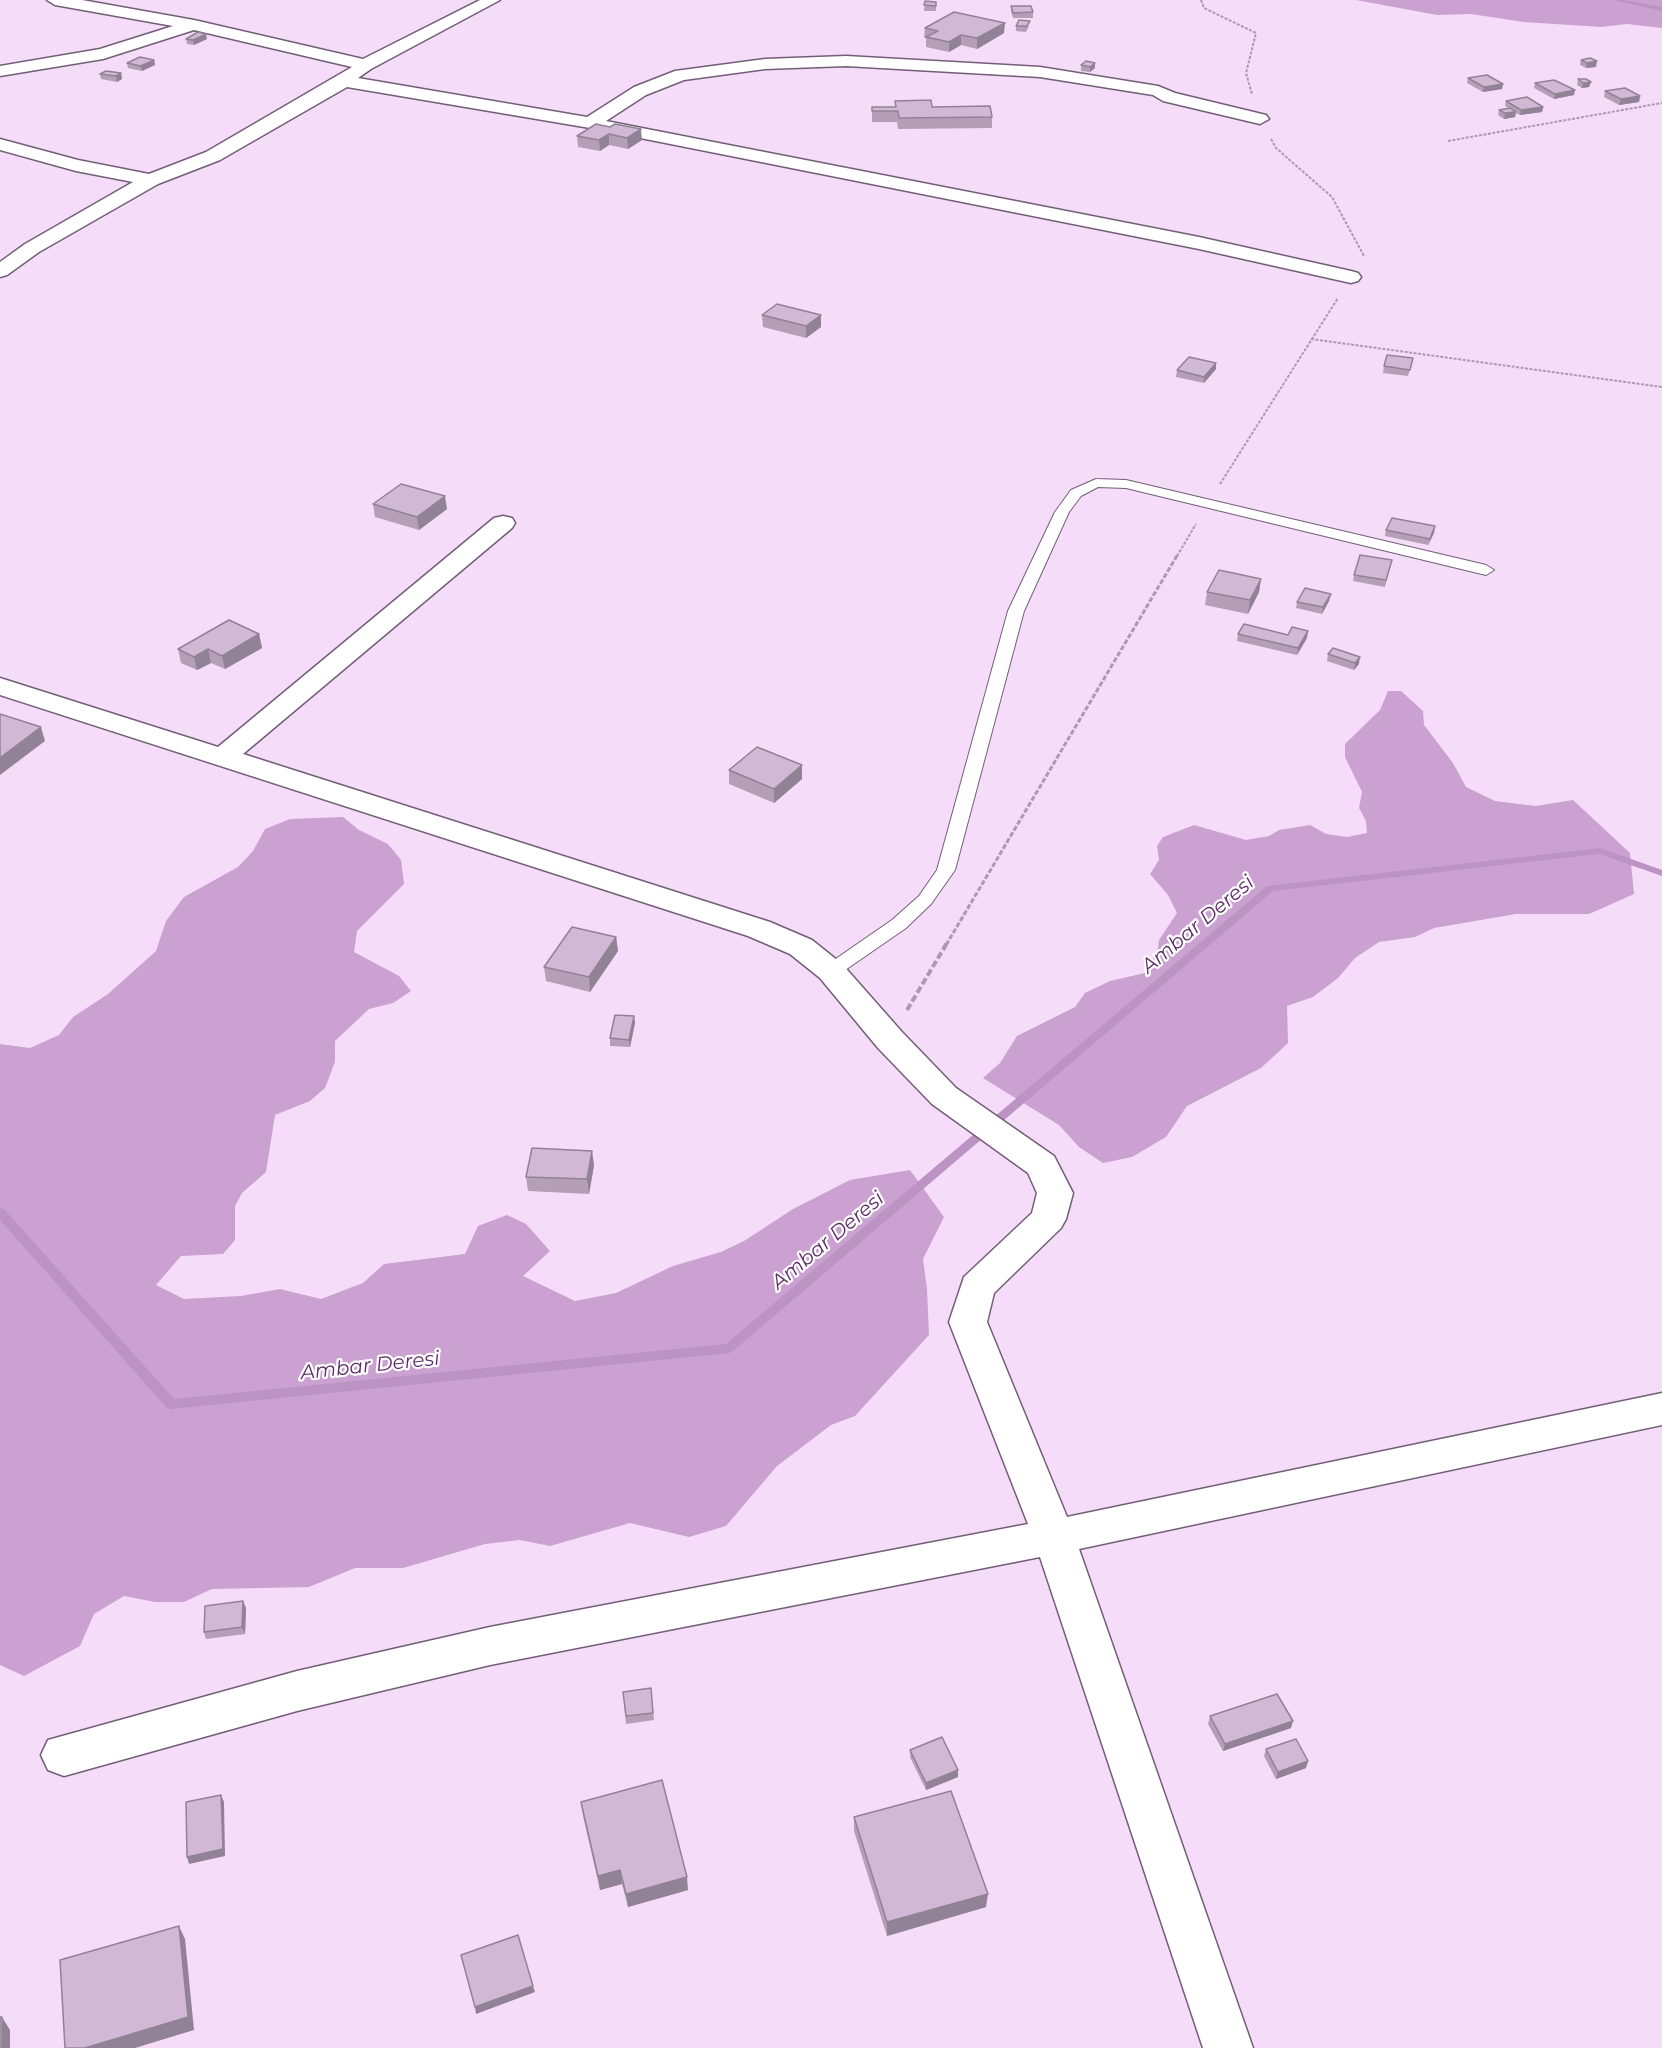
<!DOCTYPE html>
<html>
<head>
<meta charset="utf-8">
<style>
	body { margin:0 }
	canvas { display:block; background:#f5dcf9 }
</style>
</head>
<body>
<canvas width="1662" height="2048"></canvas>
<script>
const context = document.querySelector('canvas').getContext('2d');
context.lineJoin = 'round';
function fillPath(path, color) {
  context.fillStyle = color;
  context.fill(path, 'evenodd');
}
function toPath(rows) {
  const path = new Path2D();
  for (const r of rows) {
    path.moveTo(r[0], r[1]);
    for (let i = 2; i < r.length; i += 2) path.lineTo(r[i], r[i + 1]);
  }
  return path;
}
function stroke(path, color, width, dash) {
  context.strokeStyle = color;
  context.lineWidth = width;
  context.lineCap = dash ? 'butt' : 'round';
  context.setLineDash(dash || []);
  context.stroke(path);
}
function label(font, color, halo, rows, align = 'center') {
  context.font = font + ' Montserrat,sans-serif';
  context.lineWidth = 4.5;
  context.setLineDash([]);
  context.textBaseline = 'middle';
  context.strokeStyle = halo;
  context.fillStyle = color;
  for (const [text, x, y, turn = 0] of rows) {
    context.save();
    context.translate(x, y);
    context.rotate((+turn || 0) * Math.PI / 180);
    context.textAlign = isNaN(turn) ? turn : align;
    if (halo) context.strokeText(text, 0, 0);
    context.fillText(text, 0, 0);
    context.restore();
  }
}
fillPath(toPath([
	[1356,0,1662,0,1662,28,1627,24,1601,27,1524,22,1471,14,1437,15],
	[1388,691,1401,691,1423,711,1424,725,1453,763,1466,787,1495,801,1536,806,1573,800,1630,853,1634,894,1589,914,1516,914,1434,928,1415,937,1379,942,1355,958,1338,978,1313,997,1287,1006,1288,1043,1261,1068,1187,1106,1166,1137,1132,1157,1103,1163,1079,1147,1059,1125,983,1078,1000,1063,1017,1036,1075,1007,1085,993,1110,981,1145,973,1158,949,1159,940,1177,913,1168,895,1150,874,1159,860,1157,846,1163,837,1194,825,1246,840,1269,836,1279,830,1310,825,1326,834,1347,837,1367,833,1366,821,1359,808,1362,792,1345,757,1345,744,1380,710],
	[343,817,359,830,388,844,401,860,404,884,357,931,354,952,399,976,411,991,393,1003,369,1009,335,1041,335,1062,325,1088,310,1101,275,1115,266,1172,242,1193,235,1206,235,1240,223,1254,181,1256,156,1285,184,1299,241,1296,280,1289,321,1299,363,1283,384,1264,465,1254,478,1226,507,1215,526,1224,550,1251,523,1276,575,1301,616,1293,673,1266,721,1252,744,1241,793,1209,850,1180,910,1170,944,1217,923,1259,927,1289,929,1335,855,1416,831,1425,777,1466,726,1526,689,1537,630,1523,550,1546,520,1540,485,1544,403,1568,355,1568,309,1587,212,1589,184,1602,155,1602,124,1596,94,1614,80,1646,24,1676,0,1665,0,1044,30,1048,59,1035,73,1017,108,994,156,951,166,921,184,897,238,867,253,851,265,829,290,819]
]), '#caa1d0');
fillPath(toPath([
	[1613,0,1624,0,1662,7,1662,11,1613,0],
	[1600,848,1662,870,1662,876,1599,854,1273,891,733,1351,729,1353,171,1409,167,1408,0,1220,0,1208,4,1209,174,1399,726,1344,1267,886,1600,848]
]), '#bc94c3');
const service = toPath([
	[1096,479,1126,480,1486,565,1494,570,1486,575,1126,488,1098,487,1081,496,1069,512,1024,611,955,870,931,904,906,928,838,975,824,975,822,971,824,967,892,920,919,896,937,870,1008,611,1055,512,1071,490,1096,479]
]);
const minor = toPath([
	[47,0,82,0,194,20,363,59,480,0,500,0,371,69,358,78,587,117,634,87,675,71,765,59,846,56,1040,67,1158,86,1175,93,1266,115,1269,119,1260,124,1163,101,1153,95,1040,77,846,66,765,69,684,80,646,95,606,121,1199,237,1351,271,1358,273,1361,277,1358,281,1351,283,1199,249,590,128,347,87,220,160,158,184,39,252,7,275,0,277,0,262,25,244,133,182,76,171,0,150,0,139,78,160,149,174,206,152,352,67,194,30,103,59,0,76,0,66,100,49,173,26,55,5,47,0],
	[503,516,512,518,515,523,512,528,243,754,770,922,812,940,842,964,902,1032,956,1088,1054,1156,1073,1193,1066,1219,1061,1228,994,1293,987,1322,1067,1517,1662,1393,1662,1425,1079,1549,1253,2048,1203,2048,1040,1557,490,1665,297,1711,64,1776,48,1770,41,1755,48,1740,297,1671,490,1627,1028,1524,949,1322,964,1277,1032,1213,1037,1193,1028,1173,932,1104,878,1048,820,978,790,954,748,936,0,695,0,678,218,747,494,518,503,516]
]);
stroke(service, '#735e77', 2);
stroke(minor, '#735e77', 3);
stroke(toPath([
	[1201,0,1204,8,1256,33,1246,73,1252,94],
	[1271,139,1276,148,1332,197,1364,256],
	[1448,141,1662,103],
	[1311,339,1662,387],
	[1220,484,1338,298],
	[1177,556,1196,524]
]), '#ad9ab0', 2, [3, 1.5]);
stroke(toPath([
	[946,945,1178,554]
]), '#ad9ab0', 3, [5, 2]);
stroke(toPath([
	[907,1010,947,943]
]), '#ad9ab0', 4, [7, 3]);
fillPath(service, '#fff');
fillPath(minor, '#fff');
fillPath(toPath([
	[925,1,936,2,936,11,924,11],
	[1011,6,1033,12,1033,18,1013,18,1011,11],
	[1016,26,1029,26,1026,32,1016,31],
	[925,28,1004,33,977,49,961,45,949,52,926,47,926,38,924,38],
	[186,39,207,39,194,45,187,44],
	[154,60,155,65,142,71,128,68,127,63],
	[1581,60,1596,67,1586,68,1580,65],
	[1095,63,1095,68,1090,72,1081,71,1081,65],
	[121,73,122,79,117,82,101,79,100,74],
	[1468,78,1503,84,1502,89,1483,92,1467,83],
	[1578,79,1591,82,1589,87,1582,88,1577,85],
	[1535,83,1574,95,1554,99,1534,88],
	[1605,91,1640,96,1639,102,1619,105,1604,97],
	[895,101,992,117,992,128,898,129,897,122,872,122,872,107,895,107],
	[1506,101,1543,107,1542,112,1520,115,1516,113,1515,117,1504,119,1498,115,1499,110,1509,108,1505,106],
	[596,124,642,140,628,149,609,145,600,151,578,147,577,136],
	[762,315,821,315,821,327,806,338,763,327],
	[1413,358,1408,376,1383,373,1384,366],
	[1216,369,1204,383,1176,377,1177,370],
	[373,504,447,509,419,530,375,517],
	[1435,526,1434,533,1428,545,1385,536,1386,530],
	[1392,560,1385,587,1353,581,1354,575],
	[1261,579,1259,592,1248,614,1205,605,1207,592],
	[1329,601,1322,614,1296,608,1297,602],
	[259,634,262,648,225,669,211,663,197,670,181,663,178,649],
	[1238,634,1288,635,1307,638,1297,655,1237,641],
	[1328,654,1359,664,1354,670,1327,661],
	[802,765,802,779,774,803,729,784,729,770],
	[616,937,618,951,590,992,546,981,544,967],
	[634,1016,635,1023,630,1047,610,1046,610,1038],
	[594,1165,589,1194,528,1191,526,1177],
	[243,1601,246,1608,245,1634,206,1639,204,1632],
	[651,1688,654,1720,626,1724,623,1692],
	[1210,1716,1291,1728,1223,1751,1208,1724],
	[1266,1749,1308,1761,1306,1768,1276,1779,1264,1756],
	[910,1750,958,1770,958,1777,926,1790,910,1757],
	[581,1802,688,1890,628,1907,622,1884,600,1890,583,1816],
	[854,1817,986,1907,887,1936,854,1831]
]), '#b49fb7');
fillPath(toPath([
	[1005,23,1004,33,977,49,977,38],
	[206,34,207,39,194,45,193,40],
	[961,35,961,45,949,52,949,42],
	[154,60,155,65,142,71,141,66],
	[1597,61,1596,67,1586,68,1587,63],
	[1095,63,1095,68,1090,72,1090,67],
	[121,73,122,79,117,82,116,76],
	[1591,82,1589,87,1582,88,1583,83],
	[1503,84,1502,89,1483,92,1484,87],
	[1575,90,1574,95,1554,99,1555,94],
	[1640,96,1639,102,1619,105,1621,99],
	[1543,107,1542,112,1520,115,1521,110],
	[1516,112,1515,117,1504,119,1505,113],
	[641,129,642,140,628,149,627,138],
	[609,134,609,145,600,151,599,140],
	[821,315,821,327,806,338,806,326],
	[1216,363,1216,369,1204,383,1204,377],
	[445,496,447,509,419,530,417,517],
	[1435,526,1434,533,1428,545,1430,539],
	[1261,579,1259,592,1248,614,1250,600],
	[1331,594,1329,601,1322,614,1323,607],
	[1308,631,1307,638,1297,655,1298,648],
	[259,634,262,648,225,669,222,656],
	[208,649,211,663,197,670,194,657],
	[1360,657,1359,664,1354,670,1355,663],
	[41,727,45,741,0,775,0,758],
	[802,765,802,779,774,803,774,789],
	[616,937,618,951,590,992,589,977],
	[634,1016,635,1023,630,1047,629,1040],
	[592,1151,594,1165,589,1194,587,1179],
	[243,1601,246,1608,245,1634,242,1627],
	[1293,1721,1291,1728,1223,1751,1225,1744],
	[1308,1761,1306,1768,1276,1779,1278,1772],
	[958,1770,958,1777,926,1790,926,1783],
	[221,1795,224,1802,225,1856,189,1864,187,1857],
	[620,1870,622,1884,600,1890,598,1876],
	[687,1877,688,1890,628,1907,626,1894],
	[988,1894,986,1907,887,1936,887,1922],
	[179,1926,185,1939,194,2030,135,2048,85,2048],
	[533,1986,535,1992,476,2014,475,2007],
	[2,2017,10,2030,10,2048,2,2048]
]), '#928295');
const building = toPath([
	[925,1,936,2,936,6,924,5,925,1],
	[1011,6,1031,6,1033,12,1013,13,1011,6],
	[954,12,1005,23,977,38,961,35,949,42,926,37,938,31,925,28,954,12],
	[1019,20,1030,21,1027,26,1016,26,1019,20],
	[198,32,206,34,193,40,186,39,198,32],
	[140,57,154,60,141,66,127,63,140,57],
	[1590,58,1597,61,1587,63,1581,60,1590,58],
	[1086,61,1095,63,1090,67,1081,65,1086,61],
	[106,71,121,73,116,76,100,74,106,71],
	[1487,75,1503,84,1484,87,1468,78,1487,75],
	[1578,79,1586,79,1591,82,1583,83,1578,79],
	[1554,80,1575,90,1555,94,1535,83,1554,80],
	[1625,88,1640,96,1621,99,1605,91,1625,88],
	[1527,97,1543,107,1521,110,1506,101,1527,97],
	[931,100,932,107,990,106,992,117,899,118,898,111,872,111,872,107,896,107,895,101,931,100],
	[1510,108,1516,112,1505,113,1499,110,1510,108],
	[596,124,610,127,615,124,641,129,627,138,609,134,599,140,577,136,596,124],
	[777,304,821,315,806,326,762,315,777,304],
	[1387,355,1413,358,1410,370,1384,366,1387,355],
	[1189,357,1216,363,1204,377,1177,370,1189,357],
	[401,484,445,496,417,517,373,504,401,484],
	[1392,518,1435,526,1430,539,1386,530,1392,518],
	[1360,555,1392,560,1386,580,1354,575,1360,555],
	[1219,570,1261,579,1250,600,1207,592,1219,570],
	[1305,588,1331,594,1323,607,1297,602,1305,588],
	[229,620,259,634,222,656,208,649,194,657,178,649,229,620],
	[1244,624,1288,635,1292,627,1308,631,1298,648,1238,634,1244,624],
	[1333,648,1360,657,1355,663,1328,654,1333,648],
	[0,714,41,727,0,758,0,714],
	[757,747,802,765,774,789,729,770,757,747],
	[572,927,616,937,589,977,544,967,572,927],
	[615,1015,634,1016,629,1040,610,1038,615,1015],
	[532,1148,592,1151,587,1179,526,1177,532,1148],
	[243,1601,242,1627,204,1632,205,1606,243,1601],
	[651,1688,653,1713,626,1716,623,1692,651,1688],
	[1277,1694,1293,1721,1225,1744,1210,1716,1277,1694],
	[942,1737,958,1770,926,1783,910,1750,942,1737],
	[1296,1739,1308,1761,1278,1772,1266,1749,1296,1739],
	[662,1780,687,1877,626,1894,620,1870,598,1876,581,1802,662,1780],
	[951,1791,988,1894,887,1922,854,1817,951,1791],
	[221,1795,223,1849,187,1857,186,1802,221,1795],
	[179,1926,188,2017,85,2048,65,2048,60,1960,179,1926],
	[518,1935,533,1986,475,2007,461,1955,518,1935],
	[0,2017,2,2017,2,2048,0,2048,0,2017]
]);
fillPath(building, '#d1b9d5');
stroke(building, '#928295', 1.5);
label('italic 20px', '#5e2c67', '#fff', [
	["Ambar Deresi",1198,925,-40],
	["Ambar Deresi",828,1241,-40],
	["Ambar Deresi",370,1366,-6]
]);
</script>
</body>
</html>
